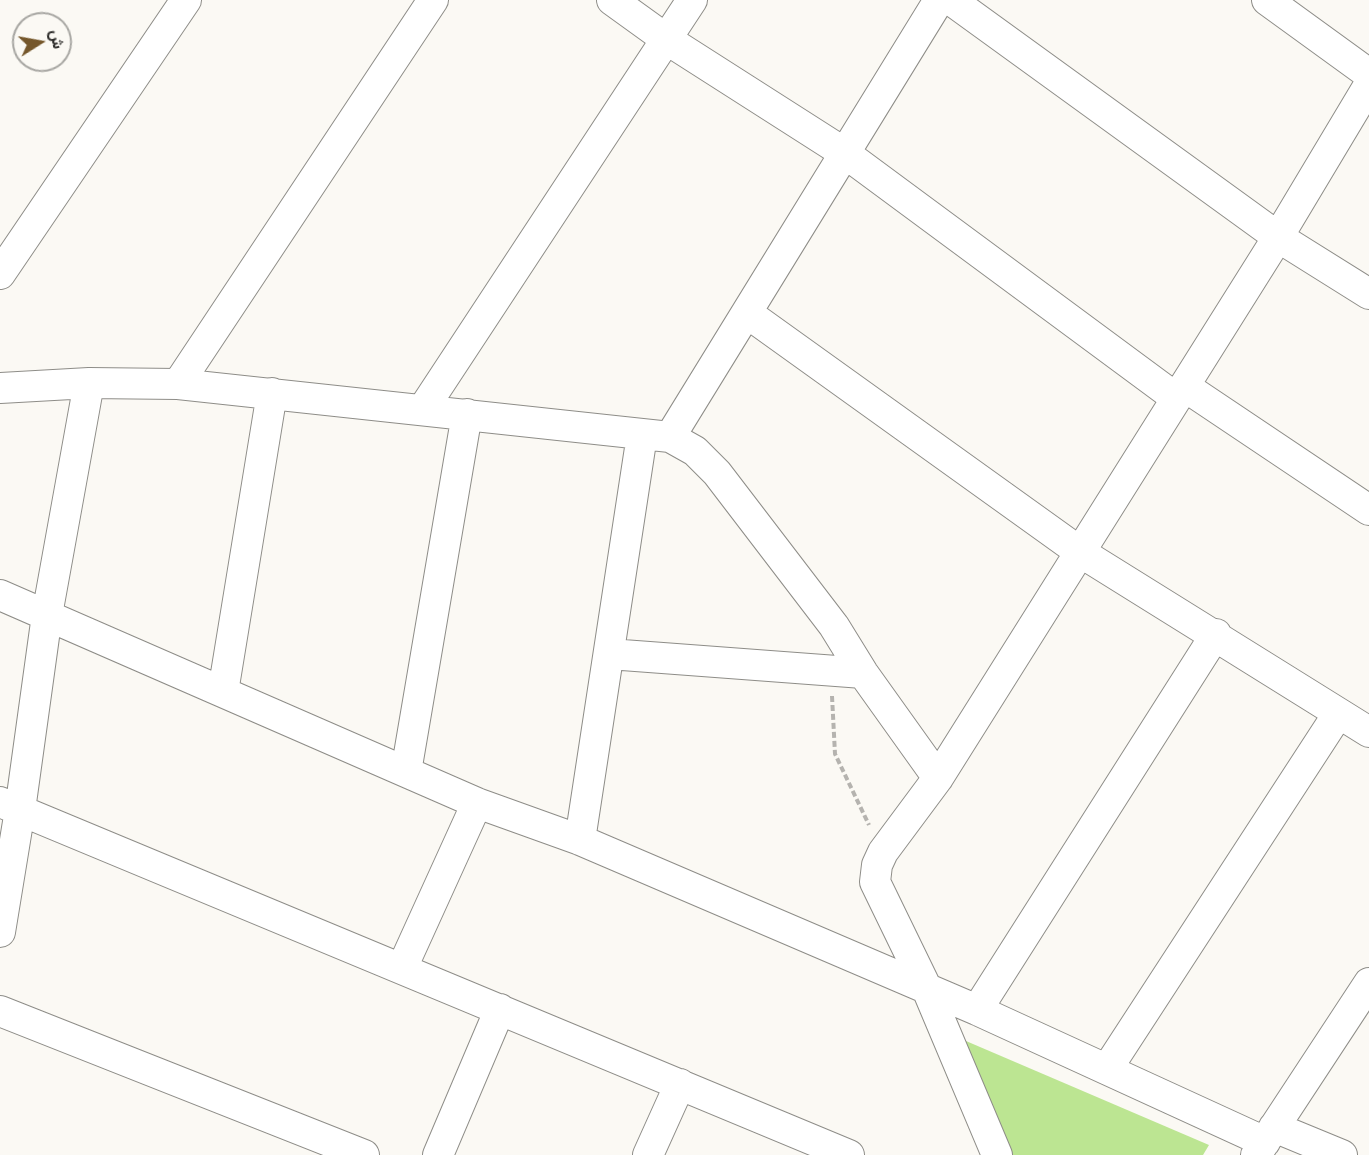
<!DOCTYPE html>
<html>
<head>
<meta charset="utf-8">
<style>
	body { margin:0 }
	#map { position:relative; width:1369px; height:1155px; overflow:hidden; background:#fbf9f4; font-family:"Titillium Web",Vazirmatn,sans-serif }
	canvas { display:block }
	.north { position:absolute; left:12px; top:12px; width:60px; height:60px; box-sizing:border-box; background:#fbf9f4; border:2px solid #a8a7a3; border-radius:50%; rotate:79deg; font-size:16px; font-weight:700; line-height:24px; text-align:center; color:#2c2b29 }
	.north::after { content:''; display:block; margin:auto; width:21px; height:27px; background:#75572b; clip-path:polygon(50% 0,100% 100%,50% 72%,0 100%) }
</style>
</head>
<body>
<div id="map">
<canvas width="1369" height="1155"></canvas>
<div class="north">ش</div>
</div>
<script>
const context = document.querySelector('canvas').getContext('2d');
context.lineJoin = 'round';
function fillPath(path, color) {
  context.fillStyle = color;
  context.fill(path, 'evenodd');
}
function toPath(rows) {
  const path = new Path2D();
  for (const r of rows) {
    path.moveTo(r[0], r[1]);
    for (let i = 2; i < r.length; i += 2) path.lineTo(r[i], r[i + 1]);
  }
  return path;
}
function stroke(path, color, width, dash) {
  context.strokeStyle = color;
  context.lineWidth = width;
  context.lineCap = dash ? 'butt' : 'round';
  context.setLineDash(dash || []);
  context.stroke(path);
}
fillPath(toPath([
	[959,1038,1209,1145,1203,1155,1009,1155]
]), '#bce592');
const street = toPath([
	[612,0,666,39,846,154,1176,398],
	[951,0,1278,237,1369,294],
	[1267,0,1369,74],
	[0,274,186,0],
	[747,313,1080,552,1369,732],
	[178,384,433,0],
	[1184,386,1369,510],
	[0,388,89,383,178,384,670,437,695,451,717,473,834,626,863,673,938,778],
	[423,409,692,0],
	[670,437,939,0],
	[0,595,477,803,580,840,977,1010,1265,1142],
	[609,654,863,673],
	[223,692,272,393],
	[406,772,467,414],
	[0,802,849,1155],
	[580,840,642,435],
	[0,932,20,810,47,615,89,383],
	[402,968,477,803],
	[977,1010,1216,634],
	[0,1011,364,1155],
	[1107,1069,1338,714],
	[1274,1127,1342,1155],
	[438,1155,500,1009],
	[648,1155,680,1084],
	[997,1155,927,989,875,882,877,865,883,852,938,778,1278,237,1369,85],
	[1256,1155,1369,983]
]);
stroke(street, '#8e8d88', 32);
stroke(toPath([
	[832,696,835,754,869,825]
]), '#b5b3af', 4, [6, 3]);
stroke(street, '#fff', 30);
</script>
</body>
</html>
